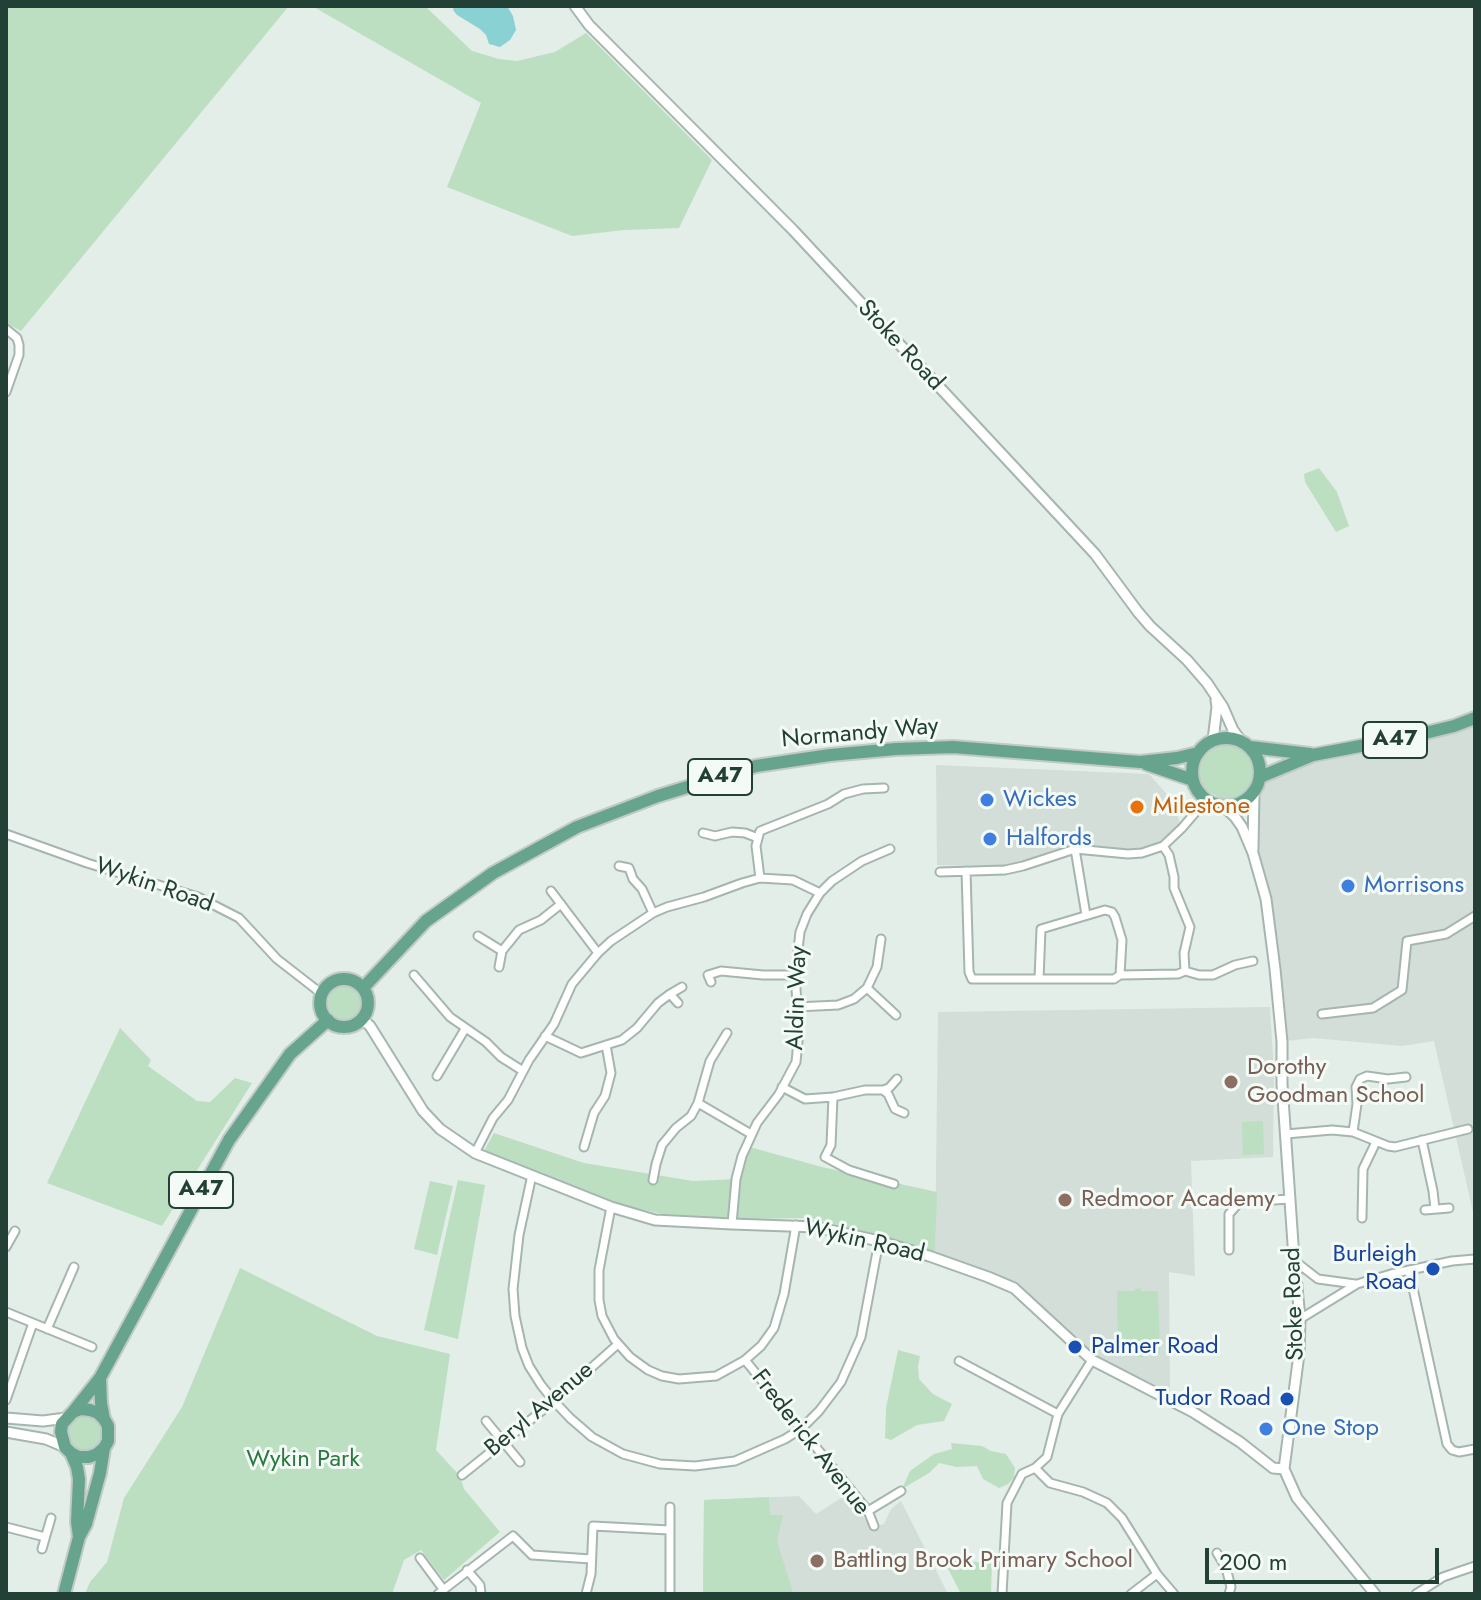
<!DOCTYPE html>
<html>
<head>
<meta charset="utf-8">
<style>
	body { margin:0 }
	#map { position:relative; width:1481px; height:1600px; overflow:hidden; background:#e3eee8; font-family:Jost,sans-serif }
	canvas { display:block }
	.frame { position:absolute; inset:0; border:8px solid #224035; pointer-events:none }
	.scale { position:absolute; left:1205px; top:1548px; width:234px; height:36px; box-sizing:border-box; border:4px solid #224035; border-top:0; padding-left:10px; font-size:24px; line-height:28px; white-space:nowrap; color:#224035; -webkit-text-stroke:6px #f4faf6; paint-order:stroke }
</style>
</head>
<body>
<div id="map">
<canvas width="1481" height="1600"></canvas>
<div class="frame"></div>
<div class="scale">200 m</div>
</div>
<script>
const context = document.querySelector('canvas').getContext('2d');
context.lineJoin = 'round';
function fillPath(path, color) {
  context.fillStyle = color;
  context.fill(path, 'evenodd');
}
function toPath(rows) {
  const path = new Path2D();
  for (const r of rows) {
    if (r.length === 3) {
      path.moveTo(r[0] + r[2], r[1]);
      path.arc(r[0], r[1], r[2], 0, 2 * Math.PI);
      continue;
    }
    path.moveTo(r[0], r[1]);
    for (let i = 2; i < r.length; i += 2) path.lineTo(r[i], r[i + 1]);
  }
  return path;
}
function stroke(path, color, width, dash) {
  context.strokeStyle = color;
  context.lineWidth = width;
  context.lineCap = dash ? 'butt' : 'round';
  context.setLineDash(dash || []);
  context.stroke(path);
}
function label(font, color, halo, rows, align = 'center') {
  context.font = font + ' Jost,sans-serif';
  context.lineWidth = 6;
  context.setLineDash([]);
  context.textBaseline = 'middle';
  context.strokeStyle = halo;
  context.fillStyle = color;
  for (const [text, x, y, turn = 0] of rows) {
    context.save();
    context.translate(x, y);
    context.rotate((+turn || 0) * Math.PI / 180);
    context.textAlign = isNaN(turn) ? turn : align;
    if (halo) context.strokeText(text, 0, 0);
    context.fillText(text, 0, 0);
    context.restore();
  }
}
fillPath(toPath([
	[1475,718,1475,1212,1473,1212,1434,1041,1402,1046,1313,1038,1286,1041,1281,960,1274,961,1253,853,1254,792,1260,777,1279,768],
	[936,765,1149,774,1171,799,1182,828,1154,850,1075,849,1015,867,937,865],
	[1270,1007,1274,1073,1273,1157,1191,1161,1195,1276,1169,1272,1170,1392,1094,1356,1017,1282,935,1252,938,1012],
	[846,1495,872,1528,884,1524,891,1509,901,1501,948,1594,703,1594,704,1500,799,1496,816,1514]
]), '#d2ded7');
fillPath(toPath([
	[6,6,289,6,21,331,6,323],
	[312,6,425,6,472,51,499,59,517,61,555,52,586,33,712,160,679,228,624,230,572,236,447,187,481,103],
	[1319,468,1337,492,1349,526,1336,532,1305,482,1304,474],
	[1225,744,1239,747,1250,755,1255,769,1250,786,1238,798,1220,798,1206,790,1199,779,1199,763,1204,754,1212,746],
	[345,1003,17],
	[120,1028,151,1060,148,1066,197,1101,210,1102,235,1078,252,1083,162,1226,47,1183],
	[1263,1121,1264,1154,1243,1155,1242,1122],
	[494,1133,584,1163,693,1181,736,1179,746,1146,822,1167,937,1192,935,1252,811,1218,738,1219,663,1214,617,1204,484,1151],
	[458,1180,485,1185,458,1339,424,1330],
	[430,1181,453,1186,437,1255,414,1249],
	[240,1268,377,1336,450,1354,436,1450,460,1476,464,1489,500,1532,444,1580,421,1550,404,1560,392,1594,85,1594,90,1582,107,1562,124,1498,182,1407],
	[1140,1288,1141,1291,1158,1291,1160,1354,1144,1355,1143,1357,1137,1357,1136,1355,1118,1356,1117,1291,1135,1291,1135,1289],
	[898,1350,920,1356,918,1366,919,1379,933,1394,952,1404,944,1421,917,1425,891,1440,885,1438,886,1408],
	[84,1433,18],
	[951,1443,982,1446,991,1451,1006,1454,1015,1468,1014,1478,1008,1484,999,1488,983,1479,977,1466,956,1467,939,1463,929,1473,902,1489,910,1471,934,1454,952,1449],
	[769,1497,770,1515,783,1515,777,1541,793,1593,703,1594,704,1500],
	[940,1553,962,1561,992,1563,991,1594,961,1594]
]), '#bcdfc1');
fillPath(toPath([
	[454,6,507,6,513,16,516,30,510,40,500,47,489,44,486,35,480,29,457,15,453,10]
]), '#8ad1d4');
const minor = toPath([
	[6,329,17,338,19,345,19,355,6,392],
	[703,833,715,836,732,832,745,833,758,838],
	[6,834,87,863,198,897,239,918,277,959,322,994],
	[1163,846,1169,855,1174,877,1174,888,1190,927,1184,953,1185,971],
	[1075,849,1086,915],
	[619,866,629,868,633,879,642,889,653,913],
	[966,871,969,972,972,979,1114,979,1120,975],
	[940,872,1005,870,1023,866,1075,849,1128,854,1142,853,1163,846,1182,828,1207,799],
	[760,878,756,846,760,831,828,804,844,794,863,789,884,788],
	[551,891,598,953],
	[478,936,502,951,519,930,541,920,561,904],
	[499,967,502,951],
	[1185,971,1199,975,1213,975,1235,965,1253,961],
	[414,975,450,1017,486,1042,501,1057,523,1071],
	[1039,979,1041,929,1105,910,1112,912,1115,917,1122,940,1120,975,1178,974,1185,971],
	[711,982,708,975,721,971,763,975,795,975],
	[867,988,896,1015],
	[670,994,682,987],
	[796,1007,838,1005,854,999,867,988,877,967,881,939],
	[1322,1014,1373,1008,1402,990,1407,941,1446,934,1475,916],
	[545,1036,581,1053,622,1040,637,1028,658,1003,670,994,678,1003],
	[437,1076,465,1029],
	[782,1087,805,1099,833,1097,865,1090,883,1090,888,1094,895,1109,904,1113],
	[883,1090,889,1088,897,1079],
	[833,1097,831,1145,825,1157,849,1170,894,1184],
	[698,1103,751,1134],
	[1353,1132,1357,1104,1356,1087,1360,1079,1367,1076,1388,1079,1406,1077],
	[1286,1134,1332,1130,1353,1132,1388,1146,1395,1147,1468,1129],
	[1422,1140,1433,1191,1435,1209],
	[584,1147,594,1113,605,1096,611,1073,606,1045],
	[475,1153,493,1118,508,1100,529,1060,554,1024,572,984,598,953,611,941,653,913,667,907,704,897,742,883,760,878,793,880,820,893],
	[532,1175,519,1235,513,1289,515,1316,522,1348,529,1366,541,1385,554,1401,570,1418,592,1437,623,1454,660,1464,695,1466,735,1461,785,1439,801,1429,819,1411,841,1382,861,1337,879,1241],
	[653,1180,656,1164,662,1145,676,1128,691,1116,698,1103,710,1061,727,1033],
	[611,1207,599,1270,599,1300,602,1316,614,1339,630,1357,648,1370,662,1376,679,1379,716,1376,745,1360,761,1346,774,1328,784,1294,796,1225],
	[1425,1210,1449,1208],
	[1362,1218,1363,1169,1376,1142],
	[732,1224,736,1179,742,1156,757,1123,779,1094,796,1062,799,1031,795,975,800,932,807,914,820,893,832,881,862,861,890,849],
	[6,1247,15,1231],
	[1229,1250,1229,1214,1237,1205,1241,1202,1290,1199],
	[1295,1264,1300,1265,1318,1279,1355,1284],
	[1409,1270,1447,1444,1452,1450,1459,1452,1475,1449],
	[6,1312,92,1347],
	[1300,1319,1357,1284,1391,1274,1452,1261,1475,1259],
	[47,1329,74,1267],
	[745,1360,868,1511,874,1526],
	[959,1361,1058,1414],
	[6,1400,33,1323],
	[486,1421,520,1462],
	[1035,1468,1047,1457,1058,1414,1092,1360],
	[462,1475,554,1401,618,1344],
	[670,1507,670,1594],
	[868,1511,901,1491],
	[6,1527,45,1537],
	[42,1549,51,1518],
	[1217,1553,1226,1568,1231,1587,1229,1594],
	[420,1558,443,1589],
	[467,1570,480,1585,481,1594],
	[438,1594,513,1536,532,1555,591,1559],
	[586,1594,591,1574,593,1526,669,1530],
	[1002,1594,1007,1503,1022,1474,1035,1468,1050,1483,1083,1492,1107,1503,1122,1518,1157,1574,1174,1594],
	[1131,1594,1157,1574],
	[1416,1594,1443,1577,1475,1566]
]);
const tertiary = toPath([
	[575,6,589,25,793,230,1095,554,1138,612,1150,626,1187,660,1207,683,1223,707,1233,730,1241,741],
	[1213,740,1217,707,1216,700],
	[1222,805,1235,817,1242,827,1253,853,1266,899,1275,969,1282,1042,1282,1084,1293,1244,1300,1319,1299,1354,1284,1469],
	[1253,849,1254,792],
	[362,1019,370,1026,423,1111,440,1129,475,1153,611,1207,655,1220,732,1224,816,1227,879,1241,929,1256,988,1277,1014,1288,1092,1360,1193,1412,1240,1442,1273,1468,1284,1469],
	[6,1418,43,1421,66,1418],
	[6,1432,46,1439,65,1447],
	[1284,1469,1297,1498,1375,1594]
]);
const primary = toPath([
	[1226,772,34],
	[1250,747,1310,754],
	[1146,764,1193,780],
	[1260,777,1313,755,1413,736,1454,726,1475,718],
	[344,1003,24],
	[363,988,426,921,493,873,577,827,658,796,756,766,830,755,896,749,953,747,1140,762,1177,758,1198,753],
	[100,1378,101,1403,104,1419,108,1426,108,1441,104,1448,97,1454,89,1457,79,1457,71,1453,65,1447,61,1432,62,1424,73,1412,81,1409,90,1410,98,1413,104,1419],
	[73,1412,100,1378,229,1140,290,1054,328,1020],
	[71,1453,77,1467,79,1479,77,1522,79,1537],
	[64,1594,79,1537,86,1524,100,1473,104,1448]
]);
stroke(minor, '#a5b6af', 11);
stroke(tertiary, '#a5b6af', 13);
stroke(primary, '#c1cac6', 16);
stroke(minor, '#fff', 7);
stroke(tertiary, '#fff', 9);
stroke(primary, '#67a48e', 12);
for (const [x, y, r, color] of [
	[987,800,8,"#3f7fe0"],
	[1137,807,8,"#e8710a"],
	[990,839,8,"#3f7fe0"],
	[1348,886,8,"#3f7fe0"],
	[1231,1082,8,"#8d6e63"],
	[1065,1200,8,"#8d6e63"],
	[1433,1269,8,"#1a4fb4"],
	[1075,1347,8,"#1a4fb4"],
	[1287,1399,8,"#1a4fb4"],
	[1266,1429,8,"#3f7fe0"],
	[817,1561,8,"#8d6e63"]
]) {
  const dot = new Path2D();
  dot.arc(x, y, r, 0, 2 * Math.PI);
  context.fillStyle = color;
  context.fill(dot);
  stroke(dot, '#f4faf6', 3);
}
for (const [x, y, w] of [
	[1395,740,64],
	[720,777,64],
	[201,1190,64]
]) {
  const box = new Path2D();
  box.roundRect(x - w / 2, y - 18, w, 36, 6);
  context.fillStyle = '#f4faf6';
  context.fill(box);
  stroke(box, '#224035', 2);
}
label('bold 22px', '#224035', null, [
	["A47",1395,740],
	["A47",720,777],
	["A47",201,1190]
]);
label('24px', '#224035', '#f4faf6', [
	["Stoke Road",900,346,47],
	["Normandy Way",860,734,-5],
	["Wykin Road",154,886,19],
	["Aldin Way",798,998,-88],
	["Wykin Road",864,1242,13],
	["Stoke Road",1295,1304,-92],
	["Beryl Avenue",540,1410,-40],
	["Frederick Avenue",810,1443,52]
]);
label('24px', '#366cbe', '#f4faf6', [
	["Wickes",1003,800],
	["Halfords",1006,839],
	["Morrisons",1364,886],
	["One Stop",1282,1429]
], 'left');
label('24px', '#c56008', '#f4faf6', [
	["Milestone",1153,807]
], 'left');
label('24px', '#785e54', '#f4faf6', [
	["Dorothy",1247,1068],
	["Goodman School",1247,1096],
	["Redmoor Academy",1081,1200],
	["Battling Brook Primary School",833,1561]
], 'left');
label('24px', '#164399', '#f4faf6', [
	["Burleigh",1417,1255],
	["Road",1417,1283],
	["Palmer Road",1091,1347,"left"],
	["Tudor Road",1271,1399]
], 'right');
label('24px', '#2b7840', '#f4faf6', [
	["Wykin Park",303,1460]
]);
</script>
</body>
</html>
